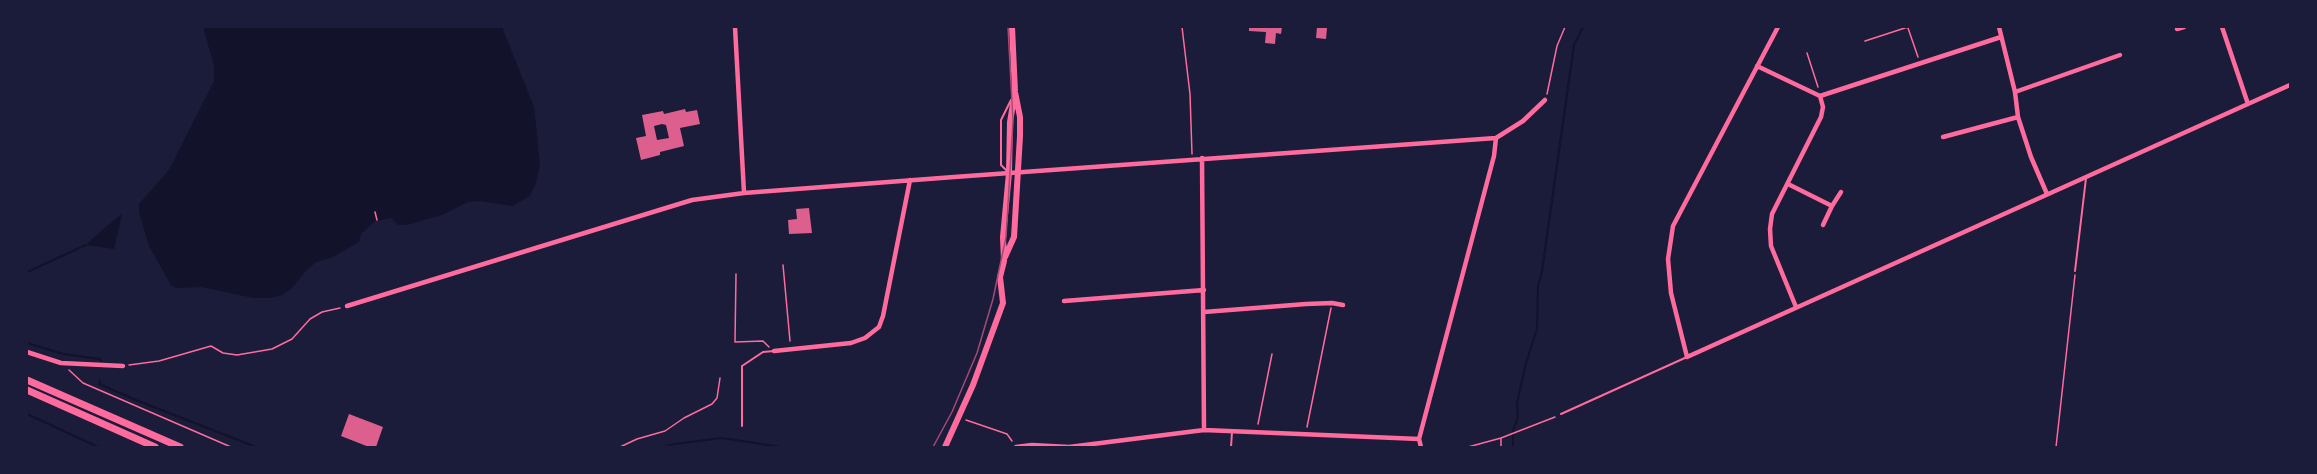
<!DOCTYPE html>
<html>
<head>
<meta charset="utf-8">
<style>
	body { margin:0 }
	#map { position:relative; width:2317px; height:474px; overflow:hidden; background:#1b1b3a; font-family:Mulish,sans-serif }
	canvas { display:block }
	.frame { position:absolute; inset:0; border:28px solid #1b1b3a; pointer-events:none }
</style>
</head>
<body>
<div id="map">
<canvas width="2317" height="474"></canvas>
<div class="frame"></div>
</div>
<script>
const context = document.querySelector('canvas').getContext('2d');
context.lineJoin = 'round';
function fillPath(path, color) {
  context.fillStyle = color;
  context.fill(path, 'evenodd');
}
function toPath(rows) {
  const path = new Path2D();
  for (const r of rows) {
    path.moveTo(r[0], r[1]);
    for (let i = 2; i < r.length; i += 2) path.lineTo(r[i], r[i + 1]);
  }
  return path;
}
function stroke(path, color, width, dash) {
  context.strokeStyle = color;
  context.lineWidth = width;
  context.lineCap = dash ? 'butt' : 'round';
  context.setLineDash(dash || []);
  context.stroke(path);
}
fillPath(toPath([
	[203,27,502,27,534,107,540,165,536,183,530,196,512,206,480,201,468,202,442,215,407,225,398,225,391,218,375,221,361,234,359,242,333,257,316,262,306,271,292,288,282,295,270,298,254,298,201,287,176,288,171,285,149,246,139,212,139,204,169,170,214,81,214,65],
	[122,214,114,249,86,245,103,229]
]), '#12122b');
stroke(toPath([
	[27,272,86,245],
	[27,343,63,354,100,359,101,361],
	[100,381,99,384,136,400,256,447],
	[27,414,98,447],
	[664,447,674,444,722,438,781,447],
	[1513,447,1513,431,1518,417,1517,403,1526,363,1537,329,1538,286,1542,271,1574,45,1583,27]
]), '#12122b', 2);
fillPath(toPath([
	[1249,27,1282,27,1281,34,1276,33,1275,44,1265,43,1266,32,1249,31],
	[1317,27,1327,28,1326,39,1316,38],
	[685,109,686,112,697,110,700,124,680,128,684,146,660,152,660,155,641,160,636,138,646,136,642,115,663,111,664,114],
	[662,124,666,125,669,138,657,140,654,126],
	[809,208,812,233,789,234,788,220,797,219,796,209],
	[349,414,383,427,376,447,369,447,341,436]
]), '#dd5f8e');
stroke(toPath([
	[1182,27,1190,94,1192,154],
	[1908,28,1918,57],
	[1865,41,1908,27],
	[1807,53,1818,87],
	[1547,94,1557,46,1565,27],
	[375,212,377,220],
	[783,265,790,341],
	[736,274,735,342,763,341,769,347],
	[129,365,159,361,211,346,223,353,237,355,272,349,292,339,310,319,322,312,340,308],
	[69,370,83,383,231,447],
	[966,420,1007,434,1012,441],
	[1258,424,1272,354],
	[1307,427,1331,308],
	[620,447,637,439,665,431,684,418,712,404,717,398,720,378],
	[1468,447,1501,438,1555,417],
	[1501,447,1501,439],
	[2056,447,2075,275]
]), '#ff6b9d', 1.5);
stroke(toPath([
	[1007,171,1001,165,1001,120,1011,100],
	[2075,271,2086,178],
	[1561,414,1687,357],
	[742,426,742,366,763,352,774,351],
	[1231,447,1232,432]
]), '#ff6b9d', 2);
stroke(toPath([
	[735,27,744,193],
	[1778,27,1673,226,1668,259,1671,293,1687,357,2290,85],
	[1999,27,2015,92,2018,117,2031,157,2047,194],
	[2222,27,2248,104],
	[2177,29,2184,27],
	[1757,66,1820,96,2001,37],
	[2015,92,2120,55],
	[1943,137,2018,117],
	[1202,158,1204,430],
	[1788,184,1832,206,1823,225],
	[1832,206,1841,192],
	[1064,301,1204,290],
	[347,306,692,200,744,193,954,177,1496,138,1523,121,1545,100],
	[1796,307,1771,246,1770,229,1772,214,1821,117,1823,107,1820,96],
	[1204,312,1306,304,1332,303,1343,305],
	[774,351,851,343,865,338,879,327,883,316,910,180],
	[27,352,61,363,123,366],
	[1016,447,1032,445,1069,447,1204,430,1419,439],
	[1421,447,1419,439,1494,156,1496,138]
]), '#ff6b9d', 4.5);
stroke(toPath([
	[1005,257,1014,237,1020,136,1020,117,1015,92,1012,27],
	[945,447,973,385,1003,303,1000,277,1004,261,1003,237,1009,173,1010,122,1015,92]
]), '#ff6b9d', 6);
stroke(toPath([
	[27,380,180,447],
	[27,390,155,447]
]), '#ff6b9d', 7);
stroke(toPath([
	[933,447,952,412,977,353,993,299,1006,237,1013,121,1008,27]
]), '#a44b75', 1.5);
</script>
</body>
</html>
